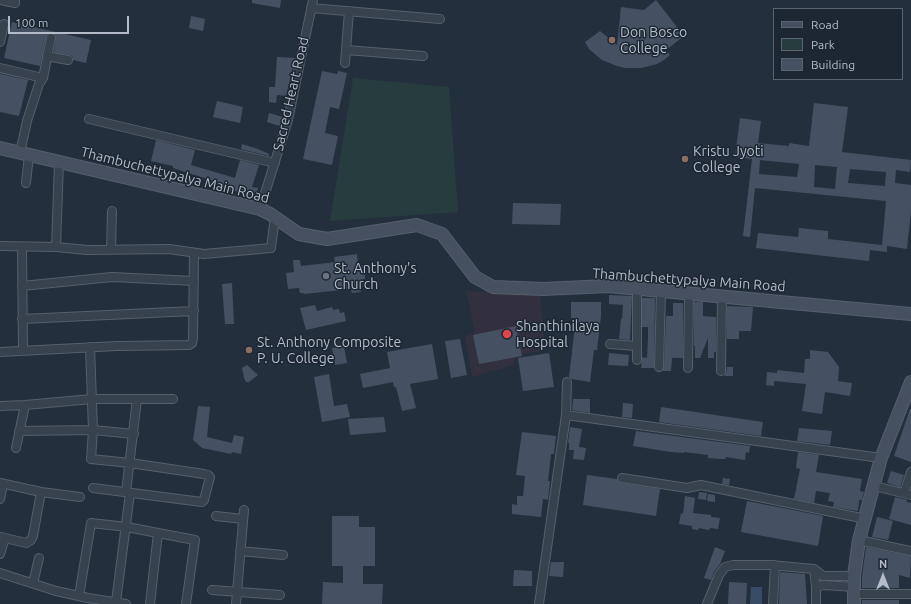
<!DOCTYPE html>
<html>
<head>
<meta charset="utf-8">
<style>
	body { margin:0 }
	#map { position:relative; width:911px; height:604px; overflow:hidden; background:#242f3e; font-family:Ubuntu,sans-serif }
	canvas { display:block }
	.legend { position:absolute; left:773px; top:8px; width:130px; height:72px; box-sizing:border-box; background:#1d2633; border:1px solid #59626f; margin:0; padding:5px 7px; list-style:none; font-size:12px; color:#b4bcc9 }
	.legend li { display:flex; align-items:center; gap:8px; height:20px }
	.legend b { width:20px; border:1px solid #59626f }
	.north { position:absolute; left:863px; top:556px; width:40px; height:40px; -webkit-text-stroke:3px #1d2633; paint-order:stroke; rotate:0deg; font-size:11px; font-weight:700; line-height:16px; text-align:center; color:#b4bcc9 }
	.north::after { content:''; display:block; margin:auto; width:14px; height:18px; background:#b4bcc9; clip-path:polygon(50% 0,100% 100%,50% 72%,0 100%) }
	.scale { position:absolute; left:8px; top:16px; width:121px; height:18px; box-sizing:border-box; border:2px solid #b4bcc9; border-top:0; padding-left:5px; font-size:12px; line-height:14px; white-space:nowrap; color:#b4bcc9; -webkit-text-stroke:3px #1d2633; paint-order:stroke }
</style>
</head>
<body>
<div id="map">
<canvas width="911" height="604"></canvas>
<ul class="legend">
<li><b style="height:5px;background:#465061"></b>Road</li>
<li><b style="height:11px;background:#263c3f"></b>Park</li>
<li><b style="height:11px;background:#455162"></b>Building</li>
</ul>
<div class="north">N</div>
<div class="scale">100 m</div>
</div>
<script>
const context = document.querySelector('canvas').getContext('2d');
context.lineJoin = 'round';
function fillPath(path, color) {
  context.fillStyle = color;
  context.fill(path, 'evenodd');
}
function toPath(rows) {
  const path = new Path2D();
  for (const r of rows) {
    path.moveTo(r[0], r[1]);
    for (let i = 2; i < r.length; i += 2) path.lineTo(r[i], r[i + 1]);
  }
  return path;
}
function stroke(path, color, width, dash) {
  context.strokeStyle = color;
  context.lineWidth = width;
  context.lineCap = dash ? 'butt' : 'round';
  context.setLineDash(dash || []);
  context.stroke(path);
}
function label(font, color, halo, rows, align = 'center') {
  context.font = font + ' Ubuntu,sans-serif';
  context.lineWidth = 3;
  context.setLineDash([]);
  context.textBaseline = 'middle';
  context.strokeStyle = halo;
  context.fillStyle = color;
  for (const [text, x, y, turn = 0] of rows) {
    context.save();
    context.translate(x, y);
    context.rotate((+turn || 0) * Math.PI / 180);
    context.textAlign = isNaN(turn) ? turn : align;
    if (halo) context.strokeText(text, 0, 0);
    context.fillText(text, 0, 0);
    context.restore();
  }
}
fillPath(toPath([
	[466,291,540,295,545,350,515,356,514,365,472,377,465,336,475,333]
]), '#32303f');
fillPath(toPath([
	[353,78,449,87,458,212,330,221]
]), '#263c3f');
fillPath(toPath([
	[751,587,762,587,762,604,750,604]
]), '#394c67');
fillPath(toPath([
	[252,0,281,0,280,8,252,3],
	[656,0,684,36,666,50,670,55,664,60,657,64,641,68,625,68,617,66,602,60,589,49,585,42,600,31,617,45,621,7,644,10],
	[191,16,205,19,203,31,189,28],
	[12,22,91,40,86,63,73,60,72,56,69,55,54,52,56,37,52,33,47,34,46,37,40,66,4,58],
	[277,57,295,58,286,96,277,95,276,103,269,102,269,87,275,87],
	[322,71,337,74,338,71,347,73,339,109,330,107,325,133,338,136,332,165,303,159],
	[0,74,28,80,19,116,0,112],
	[217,101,243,107,240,123,213,117],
	[814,103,848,107,842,152,911,160,910,172,896,170,895,183,911,185,911,211,907,249,887,246,887,252,870,250,869,261,756,248,758,233,798,237,799,228,828,231,828,239,882,245,886,201,755,188,750,237,743,236,752,159,735,157,740,118,761,121,758,143,789,146,789,143,809,146],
	[760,160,799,164,797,177,759,174],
	[815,165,837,167,835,189,814,187],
	[850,169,886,172,885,186,848,183],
	[269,113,283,117,280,126,267,122],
	[156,140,195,150,191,165,235,178,240,160,259,165,252,187,258,188,256,196,222,188,223,184,173,168,173,166,151,161],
	[242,144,258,149,269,154,269,156,241,149],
	[513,203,561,204,560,225,512,224],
	[357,254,358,266,364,265,365,279,360,280,361,292,352,293,351,289,304,294,303,293,300,293,299,288,288,289,286,273,294,272,293,260,300,260,301,266,335,262,334,257],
	[232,283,234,324,225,324,222,284],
	[609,295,632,296,630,340,619,339,621,319,622,319,623,305,609,304],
	[642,298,655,298,654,368,641,368,642,357,647,358,648,338,648,327,642,327],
	[571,302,601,302,601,316,597,350,594,350,590,382,572,379,569,377,576,318,571,318],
	[694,302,703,302,703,316,716,317,716,352,714,352,714,358,708,358,708,338,700,358,695,358,695,346,694,346],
	[673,303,683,303,683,358,672,358,671,371,662,371,664,367,666,316,673,316],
	[315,305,317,311,332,307,333,310,339,309,340,313,344,312,346,321,306,330,300,308],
	[727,306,753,307,751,331,739,331,739,339,727,339],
	[516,326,522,356,479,364,473,335],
	[460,339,467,375,451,378,445,341],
	[432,344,438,379,410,384,416,408,402,411,396,387,394,387,393,382,363,388,360,374,390,368,387,352],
	[344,346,347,363,335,365,332,348],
	[810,350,828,352,839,367,838,381,852,383,850,396,825,392,822,414,802,411,806,384,774,381,774,386,766,385,767,372,777,373,777,370,804,373,805,359,810,359],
	[549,353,554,387,523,391,518,358],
	[609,353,629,355,628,366,608,365],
	[247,365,258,375,249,382,246,382,244,378,242,368],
	[727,367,733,367,733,376,724,376,726,373],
	[329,374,334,406,347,404,350,417,322,422,314,377],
	[573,399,590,399,590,413,572,410],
	[623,403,633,404,632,418,622,417],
	[198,406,210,407,207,437,232,443,234,435,244,437,241,454,232,452,231,454,202,448,193,440],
	[661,407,763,422,761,436,659,422],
	[910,409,911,409,911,462,894,456],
	[384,417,386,432,350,435,348,419],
	[570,427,582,429,579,447,586,448,584,460,573,459,574,450,569,450,569,443,568,443],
	[799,428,832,431,830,445,797,441],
	[636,431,750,446,749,453,746,452,745,460,726,457,725,459,721,459,708,458,708,455,684,452,684,453,671,452,633,446],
	[522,432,556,436,554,454,551,454,548,481,550,481,548,500,543,499,541,517,512,514,512,504,517,505,517,496,523,496,525,476,516,475],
	[798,452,819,455,816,472,862,479,860,491,864,492,862,500,859,500,858,511,833,507,834,502,828,501,830,493,816,491,814,503,794,499,800,469,796,468],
	[891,471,904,475,900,487,887,483],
	[587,475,617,479,621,483,660,489,656,516,583,505],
	[723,478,730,479,729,485,722,484],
	[699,492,707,493,706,500,698,499],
	[708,494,715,495,715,502,707,501],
	[685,496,695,498,693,513,711,515,711,517,720,518,718,529,710,528,709,530,699,528,698,530,692,529,692,526,679,524,681,513,683,514],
	[895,497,907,500,907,502,911,503,911,525,889,519],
	[747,501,823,516,818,546,741,532],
	[332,516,359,516,359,527,375,527,375,566,363,566,363,584,383,584,382,604,322,604,323,582,343,583,343,566,332,566],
	[877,517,893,521,888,540,872,537],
	[715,547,725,551,720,564,714,572,711,580,704,578],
	[866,547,911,556,910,578,899,575,899,588,862,588,862,577],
	[551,562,564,562,563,577,549,576],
	[514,570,532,571,532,586,513,586],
	[780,572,805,574,807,604,779,604],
	[729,582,747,583,746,604,728,604],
	[862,600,899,600,899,604,862,604]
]), '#455162');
const minor = toPath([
	[1,0,15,3,15,0],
	[311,8,440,19],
	[349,11,346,50,423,56],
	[0,42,4,24],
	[47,56,68,60],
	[345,63,346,50],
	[0,68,43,78],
	[89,119,275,163],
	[20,153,27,121,39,84,43,78,51,38],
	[26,183,29,155],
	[260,209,288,120,313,0],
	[0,246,56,247,87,250,169,249,204,254,271,248,275,217],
	[22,247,23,350],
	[56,247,59,162],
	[111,250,112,211],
	[22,286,112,277,194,281],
	[22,319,194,311],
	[610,344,637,346],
	[90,347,93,430,91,459,130,463,204,474,208,475,210,477,204,500,202,502,93,488],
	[0,352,117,346,189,345,192,343,193,339,194,253],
	[637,360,637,289],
	[659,367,661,291],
	[688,368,689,294],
	[721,371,722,297],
	[0,406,25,405,92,399,173,399],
	[566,415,881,458],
	[19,431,93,430,134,434],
	[16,448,25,405],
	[622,478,687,488,701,485,866,519],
	[0,483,41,492,33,536,31,540,26,543,5,538],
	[874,486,911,495],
	[41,492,80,497],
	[126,492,137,399],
	[904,493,911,472],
	[0,499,3,484],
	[216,516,243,519],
	[158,533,195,540,186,604],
	[859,540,911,551],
	[240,551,283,555],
	[0,554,5,538,1,537],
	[814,569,816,587],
	[0,573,56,591,88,598,126,604],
	[33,583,39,558],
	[212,590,280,595],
	[854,594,911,594],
	[79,596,91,523,127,527,158,533,150,604],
	[116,602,130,493],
	[236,604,244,510],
	[539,604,566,415,567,382],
	[707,604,719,575,725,567,733,565,770,565,814,569,823,576,854,576],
	[773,604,775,565],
	[816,604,816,587,824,585,854,587]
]);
const secondary = toPath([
	[0,148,260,209,270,214,299,234,327,239,417,225,442,234,475,277,493,287,543,289,608,286,911,314],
	[854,604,854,576,859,540,881,458,911,382]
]);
stroke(minor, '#565f6c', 10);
stroke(secondary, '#565f6c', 14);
stroke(minor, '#38414e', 8);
stroke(secondary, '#465061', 12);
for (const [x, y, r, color] of [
	[612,40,4,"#8d6e63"],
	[685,159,4,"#8d6e63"],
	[326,276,4,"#6b7280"],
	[507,334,5,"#e0444e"],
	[249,350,4,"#8d6e63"]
]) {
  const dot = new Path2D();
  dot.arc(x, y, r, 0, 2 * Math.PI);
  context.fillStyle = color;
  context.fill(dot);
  stroke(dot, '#1d2633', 1.5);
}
label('14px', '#b4bcc9', '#1d2633', [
	["Don Bosco",620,32],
	["College",620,48],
	["Kristu Jyoti",693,151],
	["College",693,167],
	["St. Anthony's",334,268],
	["Church",334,284],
	["Shanthinilaya",516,326],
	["Hospital",516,342],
	["St. Anthony Composite",257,342],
	["P. U. College",257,358]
], 'left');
label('14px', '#b4bcc9', '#1d2633', [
	["Sacred Heart Road",291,94,-77],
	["Thambuchettypalya Main Road",175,175,14],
	["Thambuchettypalya Main Road",689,280,4]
]);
</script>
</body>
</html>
